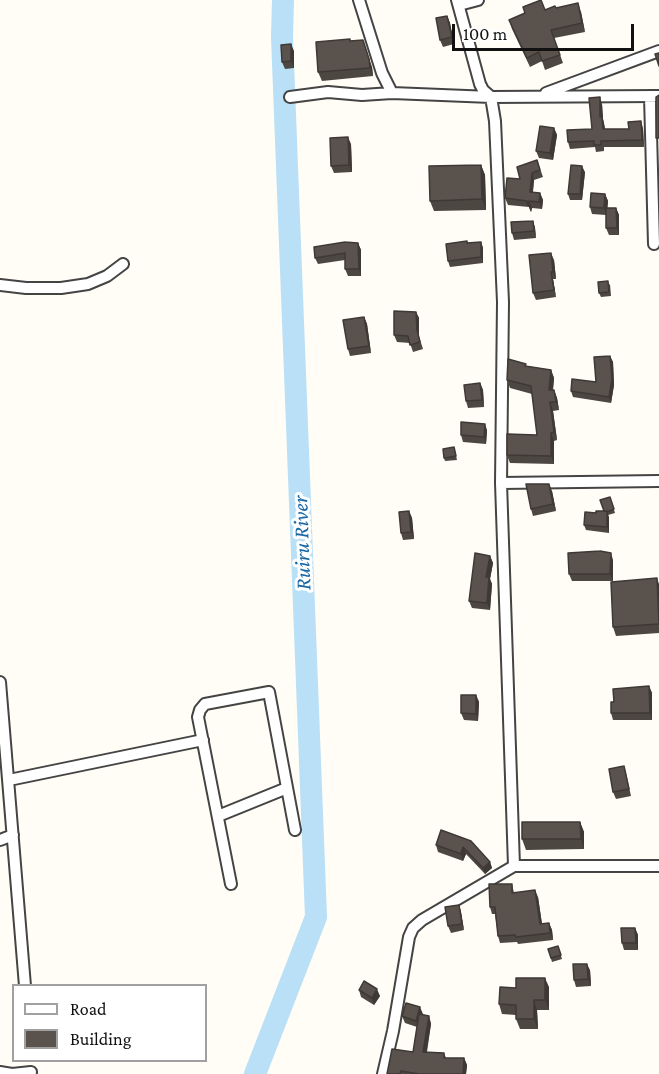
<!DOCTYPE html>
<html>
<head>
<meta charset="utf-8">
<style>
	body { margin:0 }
	#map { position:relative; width:659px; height:1074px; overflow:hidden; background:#fffdf5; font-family:"Crimson Pro",serif }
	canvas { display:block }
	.legend { position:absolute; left:12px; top:984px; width:195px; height:78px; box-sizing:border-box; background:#fff; border:2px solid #a0a0a0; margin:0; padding:8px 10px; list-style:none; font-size:18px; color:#111 }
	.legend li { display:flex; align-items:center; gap:12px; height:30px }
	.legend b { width:30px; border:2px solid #a0a0a0 }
	.scale { position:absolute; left:452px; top:24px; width:182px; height:27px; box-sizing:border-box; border:3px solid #111; border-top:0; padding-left:8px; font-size:18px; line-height:21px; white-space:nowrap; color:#111; -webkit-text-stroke:4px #fff; paint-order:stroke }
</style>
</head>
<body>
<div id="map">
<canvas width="659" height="1074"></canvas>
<ul class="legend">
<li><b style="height:8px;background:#fff"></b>Road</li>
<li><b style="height:16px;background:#5a524d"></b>Building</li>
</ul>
<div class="scale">100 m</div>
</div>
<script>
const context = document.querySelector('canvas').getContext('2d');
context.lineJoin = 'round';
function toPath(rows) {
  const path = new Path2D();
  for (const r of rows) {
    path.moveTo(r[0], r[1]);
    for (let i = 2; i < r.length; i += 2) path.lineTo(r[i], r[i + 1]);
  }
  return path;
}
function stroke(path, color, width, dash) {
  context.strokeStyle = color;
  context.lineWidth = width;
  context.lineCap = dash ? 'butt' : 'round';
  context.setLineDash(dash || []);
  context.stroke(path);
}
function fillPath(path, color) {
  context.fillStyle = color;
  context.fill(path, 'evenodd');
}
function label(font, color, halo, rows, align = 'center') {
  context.font = font + ' "Crimson Pro",serif';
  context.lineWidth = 6;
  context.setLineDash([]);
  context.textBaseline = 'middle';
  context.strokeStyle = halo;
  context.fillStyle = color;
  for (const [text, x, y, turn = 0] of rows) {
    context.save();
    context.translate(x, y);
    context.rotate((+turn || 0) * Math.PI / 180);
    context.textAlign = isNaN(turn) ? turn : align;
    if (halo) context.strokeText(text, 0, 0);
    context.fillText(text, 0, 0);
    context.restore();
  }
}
stroke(toPath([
	[255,1074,316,917,282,37,283,0]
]), '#b9e0f7', 22);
const street = toPath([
	[359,0,382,73,392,93,491,97,659,96],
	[457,0,480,84,483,90,491,97,495,121,503,302,501,483,514,866],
	[459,5,478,0],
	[546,93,659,51],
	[650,96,654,244],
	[290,97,328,92,362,95,392,93],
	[0,285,26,288,61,288,88,284,107,276,123,264],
	[501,483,659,481],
	[0,682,25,986],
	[9,780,203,740],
	[218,816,287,788],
	[0,840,13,835],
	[231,884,198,717,200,710,205,704,269,692,295,830],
	[0,1072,12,1074,31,1072],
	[383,1074,393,1031,409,937,413,928,422,920,514,866,659,866]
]);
stroke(street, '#444', 14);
stroke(street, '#fff', 10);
fillPath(toPath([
	[556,8,581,12,585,32,554,38,563,63,545,70,542,61,530,67,512,29,509,20],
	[447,16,450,23,454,44,443,47,440,40],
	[350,41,372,67,373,76,322,81,318,72],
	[294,51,294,68,285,69,282,62],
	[602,104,603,119,605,129,629,129,643,128,644,147,604,147,604,151,596,152,595,147,570,149,568,142,592,129],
	[554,128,557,135,553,160,539,158,536,151],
	[351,144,352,172,334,173,331,166],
	[537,160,543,177,534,180,533,192,540,193,543,200,542,209,532,208,531,212,529,207,508,205,505,198,520,179],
	[481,165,485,175,486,210,434,211,430,201],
	[585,172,582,200,570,200,568,194],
	[605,194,608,201,607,208,616,208,619,215,619,235,609,235,606,228,606,215,592,214,590,207],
	[533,221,535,228,536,238,514,240,512,233],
	[481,242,483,248,483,263,450,267,448,261],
	[358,243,361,250,361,276,348,276,345,269,345,260,318,264,315,258],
	[554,260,556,279,553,279,556,297,536,300,533,293],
	[610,284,611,296,601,297,599,293],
	[416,312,419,318,419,337,423,349,413,352,410,343,397,342,394,335],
	[364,317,367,324,371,353,350,356,348,349],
	[610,356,613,362,614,385,611,403,573,397,571,391,596,382],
	[527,366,551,370,554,378,553,390,554,390,557,398,559,410,553,411,557,440,554,441,554,464,510,463,507,455,537,435,532,394,510,388,507,380],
	[480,383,483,390,484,407,468,408,466,401],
	[487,430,486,444,463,442,461,435],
	[454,447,457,460,445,461,444,458],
	[552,491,556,511,533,516,531,509],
	[610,497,615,513,608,515,609,533,586,530,584,525,596,513,604,511],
	[409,511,412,518,414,539,403,540,401,533],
	[490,556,493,563,490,579,492,584,490,610,472,608,469,601],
	[613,560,613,581,572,581,569,574],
	[659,584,659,633,616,636,613,627],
	[649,686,652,693,652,720,613,720,611,713,614,702],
	[476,695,479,702,478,721,464,720,461,713],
	[624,766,626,773,631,796,616,799,613,792],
	[580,822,584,832,584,849,526,850,522,839],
	[441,830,490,862,492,868,485,874,466,854,463,861,438,852,436,845],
	[512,884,514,893,538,897,542,924,549,923,552,930,553,940,518,944,517,942,500,943,498,936,495,914,492,914,490,907],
	[459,905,461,912,464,930,451,933,448,926],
	[635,928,638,935,638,950,624,950,622,943],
	[558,946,562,959,552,962,548,949],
	[590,970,591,986,576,987,574,980],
	[549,987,549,1010,537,1010,538,1029,520,1029,516,1019,516,1015,502,1014,499,1004,516,988],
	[359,990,380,996,374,1005,361,997],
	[423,1015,429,1016,431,1024,427,1052,444,1053,446,1058,464,1058,467,1065,466,1074,387,1074,413,1052,417,1027,405,1023,402,1016]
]), '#4d4742');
fillPath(toPath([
	[578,3,581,12,585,32,582,23],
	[447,16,450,23,454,44,452,37],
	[291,44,294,51,294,68,291,61],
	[366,48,372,67,373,76,370,68],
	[600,97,602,104,603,119,604,123,606,135,600,117],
	[641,121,643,128,644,147,642,140],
	[554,128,557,135,553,160,550,153],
	[348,137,351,144,352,172,349,165],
	[481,165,485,175,486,210,482,199],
	[582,166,585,172,582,200,580,194],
	[532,173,534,180,532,199,530,192],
	[540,193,543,200,542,209,539,202],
	[605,194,608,201,607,215,604,208],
	[529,201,532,208,531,212,528,205],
	[616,208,619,215,619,235,617,228],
	[533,221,535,228,536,238,534,231],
	[481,242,483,248,483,263,481,257],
	[358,243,361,250,361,276,359,269],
	[551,253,554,260,556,279,553,272],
	[551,272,553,279,556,297,554,290],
	[416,312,419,318,419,337,423,349,417,330],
	[364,317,367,324,371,353,369,346],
	[610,356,613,362,614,385,611,403,609,397],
	[551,370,554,378,552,399,549,390],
	[480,383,483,390,484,407,482,400],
	[554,390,557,398,559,410,556,402],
	[550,402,553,411,557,440,554,432],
	[485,424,487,430,486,444,484,437],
	[551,433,554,441,554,464,551,456],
	[549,484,552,491,556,511,553,504],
	[409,511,412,518,414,539,411,532],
	[607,511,609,517,609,533,607,527],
	[611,553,613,560,613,581,610,574],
	[490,556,493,563,490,579,492,584,490,610,487,603,486,577],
	[657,578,659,584,659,625,659,613],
	[649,686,652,693,652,720,650,713],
	[476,695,479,702,478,721,476,714],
	[580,822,584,832,584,849,581,839],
	[463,847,466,854,463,861,461,854],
	[490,862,492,868,485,874,483,868],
	[535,890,538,897,543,931,540,924],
	[459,905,461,912,464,930,462,924],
	[549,923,552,930,553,940,550,933],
	[635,928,638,935,638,950,636,943],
	[587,964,590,970,591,986,588,979],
	[545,978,549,987,549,1010,545,1000],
	[377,989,380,996,374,1005,372,998],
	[534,1000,537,1010,538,1029,534,1019],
	[420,1007,423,1014,419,1028,416,1021],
	[429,1016,431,1024,425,1060,423,1052],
	[464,1058,467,1065,466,1074,463,1074]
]), '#3f3936');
const building = toPath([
	[541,0,545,10,555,6,556,8,578,3,582,23,551,30,560,55,542,61,539,52,527,58,509,20,525,13,523,7,541,0],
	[447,16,452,37,440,40,436,18,447,16],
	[350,39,350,41,363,40,369,59,370,68,318,72,316,42,350,39],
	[291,44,291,61,282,62,281,45,291,44],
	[659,53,659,66,655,54,659,53],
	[659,95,659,138,656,138,656,97,659,95],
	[600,97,600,117,602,117,603,129,629,129,628,122,641,121,642,140,601,141,601,145,594,145,594,141,568,142,567,130,592,129,589,98,600,97],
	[540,126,554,128,550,153,536,151,540,126],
	[348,137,349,165,331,166,330,138,348,137],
	[537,160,540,170,532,173,530,192,540,193,539,202,529,201,528,205,527,201,505,198,507,178,520,179,517,167,537,160],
	[481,165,482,199,430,201,429,166,481,165],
	[571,165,582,166,580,194,568,194,571,165],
	[591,193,605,194,604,208,590,207,591,193],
	[606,208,616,208,617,228,606,228,606,208],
	[533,221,534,231,512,233,511,222,533,221],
	[467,241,467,243,481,242,481,257,448,261,446,244,467,241],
	[345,242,358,243,359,269,345,269,345,253,315,258,314,247,345,242],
	[551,253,553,272,551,272,554,290,533,293,529,255,551,253],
	[608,281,609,292,599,293,598,282,608,281],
	[394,311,416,312,417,330,420,342,410,345,408,336,394,335,394,311],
	[364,317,369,346,348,349,343,320,364,317],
	[610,356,612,378,609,397,571,391,572,379,596,382,594,357,610,356],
	[508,359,526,364,525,366,551,370,549,390,554,390,556,402,550,402,554,432,551,433,551,456,507,455,507,434,537,435,531,386,507,380,508,359],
	[480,383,482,400,466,401,464,385,480,383],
	[461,422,485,424,484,437,461,435,461,422],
	[454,447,456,456,444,458,443,449,454,447],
	[526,484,549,484,553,504,531,509,526,484],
	[610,497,614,509,607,512,604,511,600,500,610,497],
	[409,511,411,532,401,533,399,512,409,511],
	[596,511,607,511,607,527,584,525,585,512,596,513,596,511],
	[600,551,611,553,610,574,569,574,568,553,600,551],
	[475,553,490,556,486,577,489,577,487,603,469,601,475,553],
	[657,578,659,624,613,627,611,582,657,578],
	[649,686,650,713,611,713,611,702,614,702,613,689,649,686],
	[461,695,476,695,476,714,461,713,461,695],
	[624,766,629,789,613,792,609,769,624,766],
	[522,822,580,822,581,839,522,839,522,822],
	[441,830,471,841,490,862,483,868,463,847,461,854,436,845,441,830],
	[489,884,512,884,512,893,535,890,540,924,549,923,550,933,516,937,515,935,498,936,495,907,490,907,489,884],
	[459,905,462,924,448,926,445,907,459,905],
	[621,928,635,928,636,943,622,943,621,928],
	[558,946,561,955,551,958,548,949,558,946],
	[573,964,587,964,588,979,574,980,573,964],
	[516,978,545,978,545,1000,534,1000,534,1019,516,1019,516,1005,499,1004,500,987,516,988,516,978],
	[364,981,377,989,372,998,359,990,364,981],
	[406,1003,420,1007,416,1021,402,1016,406,1003],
	[419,1014,429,1016,423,1052,444,1053,444,1058,464,1058,463,1074,419,1074,401,1071,400,1074,387,1074,392,1049,413,1052,419,1014]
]);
fillPath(building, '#5a524d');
stroke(building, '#3f3936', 1.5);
label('italic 22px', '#1768a6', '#fff', [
	["Ruiru River",302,543,-92]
]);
</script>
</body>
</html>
